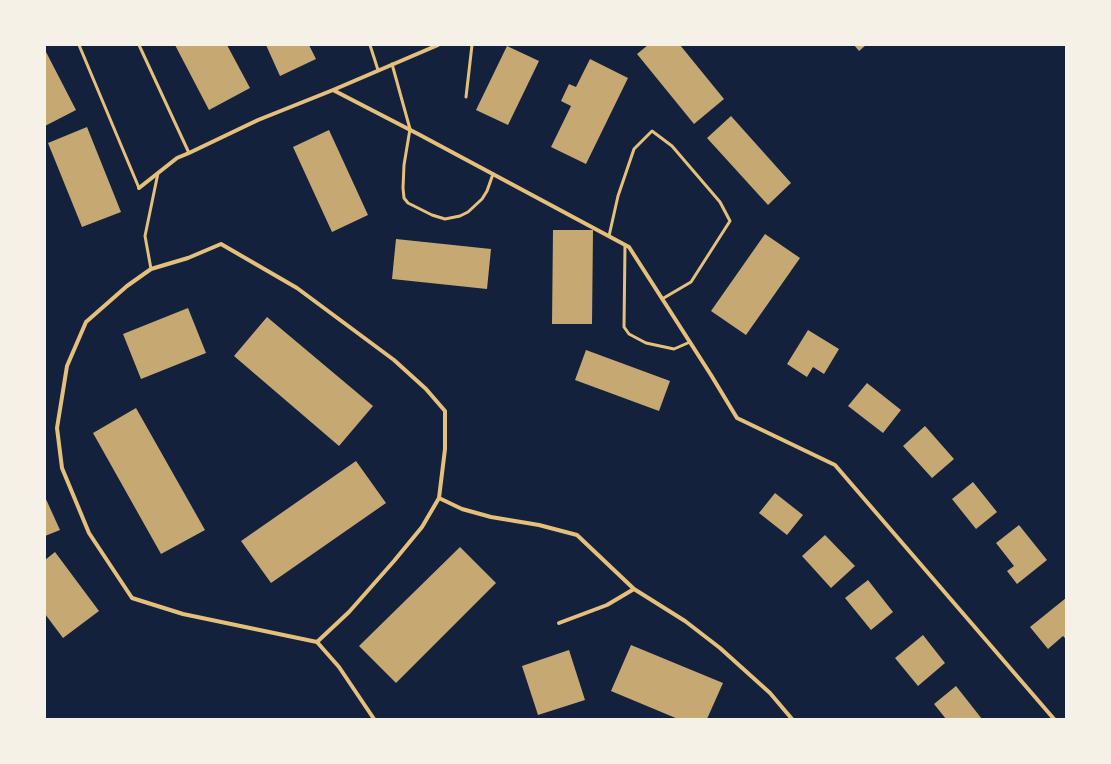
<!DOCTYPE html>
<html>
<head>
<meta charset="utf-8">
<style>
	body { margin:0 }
	#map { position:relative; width:1111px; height:764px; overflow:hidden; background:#14213d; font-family:"Alegreya Sans",sans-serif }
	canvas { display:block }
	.frame { position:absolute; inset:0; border:46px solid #f6f1e7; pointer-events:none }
</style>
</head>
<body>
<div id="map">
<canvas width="1111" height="764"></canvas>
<div class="frame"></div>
</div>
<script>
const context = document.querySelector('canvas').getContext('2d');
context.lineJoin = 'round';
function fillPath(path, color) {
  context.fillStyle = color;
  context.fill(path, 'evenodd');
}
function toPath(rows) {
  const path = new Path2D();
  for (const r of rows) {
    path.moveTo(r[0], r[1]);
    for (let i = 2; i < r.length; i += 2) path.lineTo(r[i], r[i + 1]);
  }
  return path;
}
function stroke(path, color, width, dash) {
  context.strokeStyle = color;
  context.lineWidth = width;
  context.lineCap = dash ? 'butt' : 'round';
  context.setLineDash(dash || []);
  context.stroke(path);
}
fillPath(toPath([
	[175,45,227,45,250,88,209,110],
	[266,45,309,45,316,59,280,76],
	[648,45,680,45,724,99,694,124,637,54],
	[854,45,866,45,859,51],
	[507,46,539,61,508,125,476,110],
	[45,50,76,110,45,126],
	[590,59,628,78,586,164,551,147,571,106,561,101,569,84,576,87],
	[731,116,791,183,768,205,707,138],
	[87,127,121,212,82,227,48,143],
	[329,130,368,215,332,232,293,147],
	[553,230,593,230,592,324,552,324],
	[765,234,800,258,746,335,711,311],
	[396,239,491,249,487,289,392,279],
	[188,308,206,353,141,379,123,334],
	[267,317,373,406,339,446,234,356],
	[808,330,839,349,824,374,813,367,807,377,787,364],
	[586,350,670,381,659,411,575,380],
	[867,383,901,410,883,433,848,406],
	[136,408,205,530,161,554,93,433],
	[925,426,954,459,932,478,903,446],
	[356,461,386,503,271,583,241,541],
	[973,482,997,512,976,529,952,499],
	[775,493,803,515,787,535,759,513],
	[45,497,60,530,45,536],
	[1019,525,1047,560,1017,584,1007,571,1014,566,996,543],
	[825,535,855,566,831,588,802,556],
	[460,547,496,583,396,683,359,646],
	[55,552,99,611,63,638,45,614,45,560],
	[868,580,893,612,871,630,845,598],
	[1066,598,1066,639,1063,636,1048,649,1030,627],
	[923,635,945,663,918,686,895,658],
	[631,645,723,683,707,719,678,719,611,691],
	[569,650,585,700,538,715,522,666],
	[956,686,982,719,946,719,934,704]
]), '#c6a872');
stroke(toPath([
	[79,45,139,188],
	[139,45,189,153],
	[370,45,378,70],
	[392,64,410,129,404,165,403,188,404,198,408,203,432,215,445,219,460,216,468,212,482,199,487,191,493,174],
	[466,97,472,45],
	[609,236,618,196,634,149,652,131,672,146,720,202,730,221,691,282,662,299],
	[625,245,624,327,629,334,646,343,674,349,690,342],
	[151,269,145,236,158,173]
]), '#e5c07b', 3);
stroke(toPath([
	[333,90,420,135,629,247,711,375,737,418,835,465,1054,719],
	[139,188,177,158,189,153,258,120,333,90,438,45],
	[439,498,422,527,394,561,349,612,317,642,183,614,132,598,89,533,62,468,57,428,67,366,86,322,127,286,151,269,188,258,221,244,297,288,394,360,426,389,445,411,445,449,439,498,462,509,491,517,539,525,577,535,634,589],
	[559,623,607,605,634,589,685,621,720,648,770,693,792,719],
	[317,642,339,667,374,719]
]), '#e5c07b', 4);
</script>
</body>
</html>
